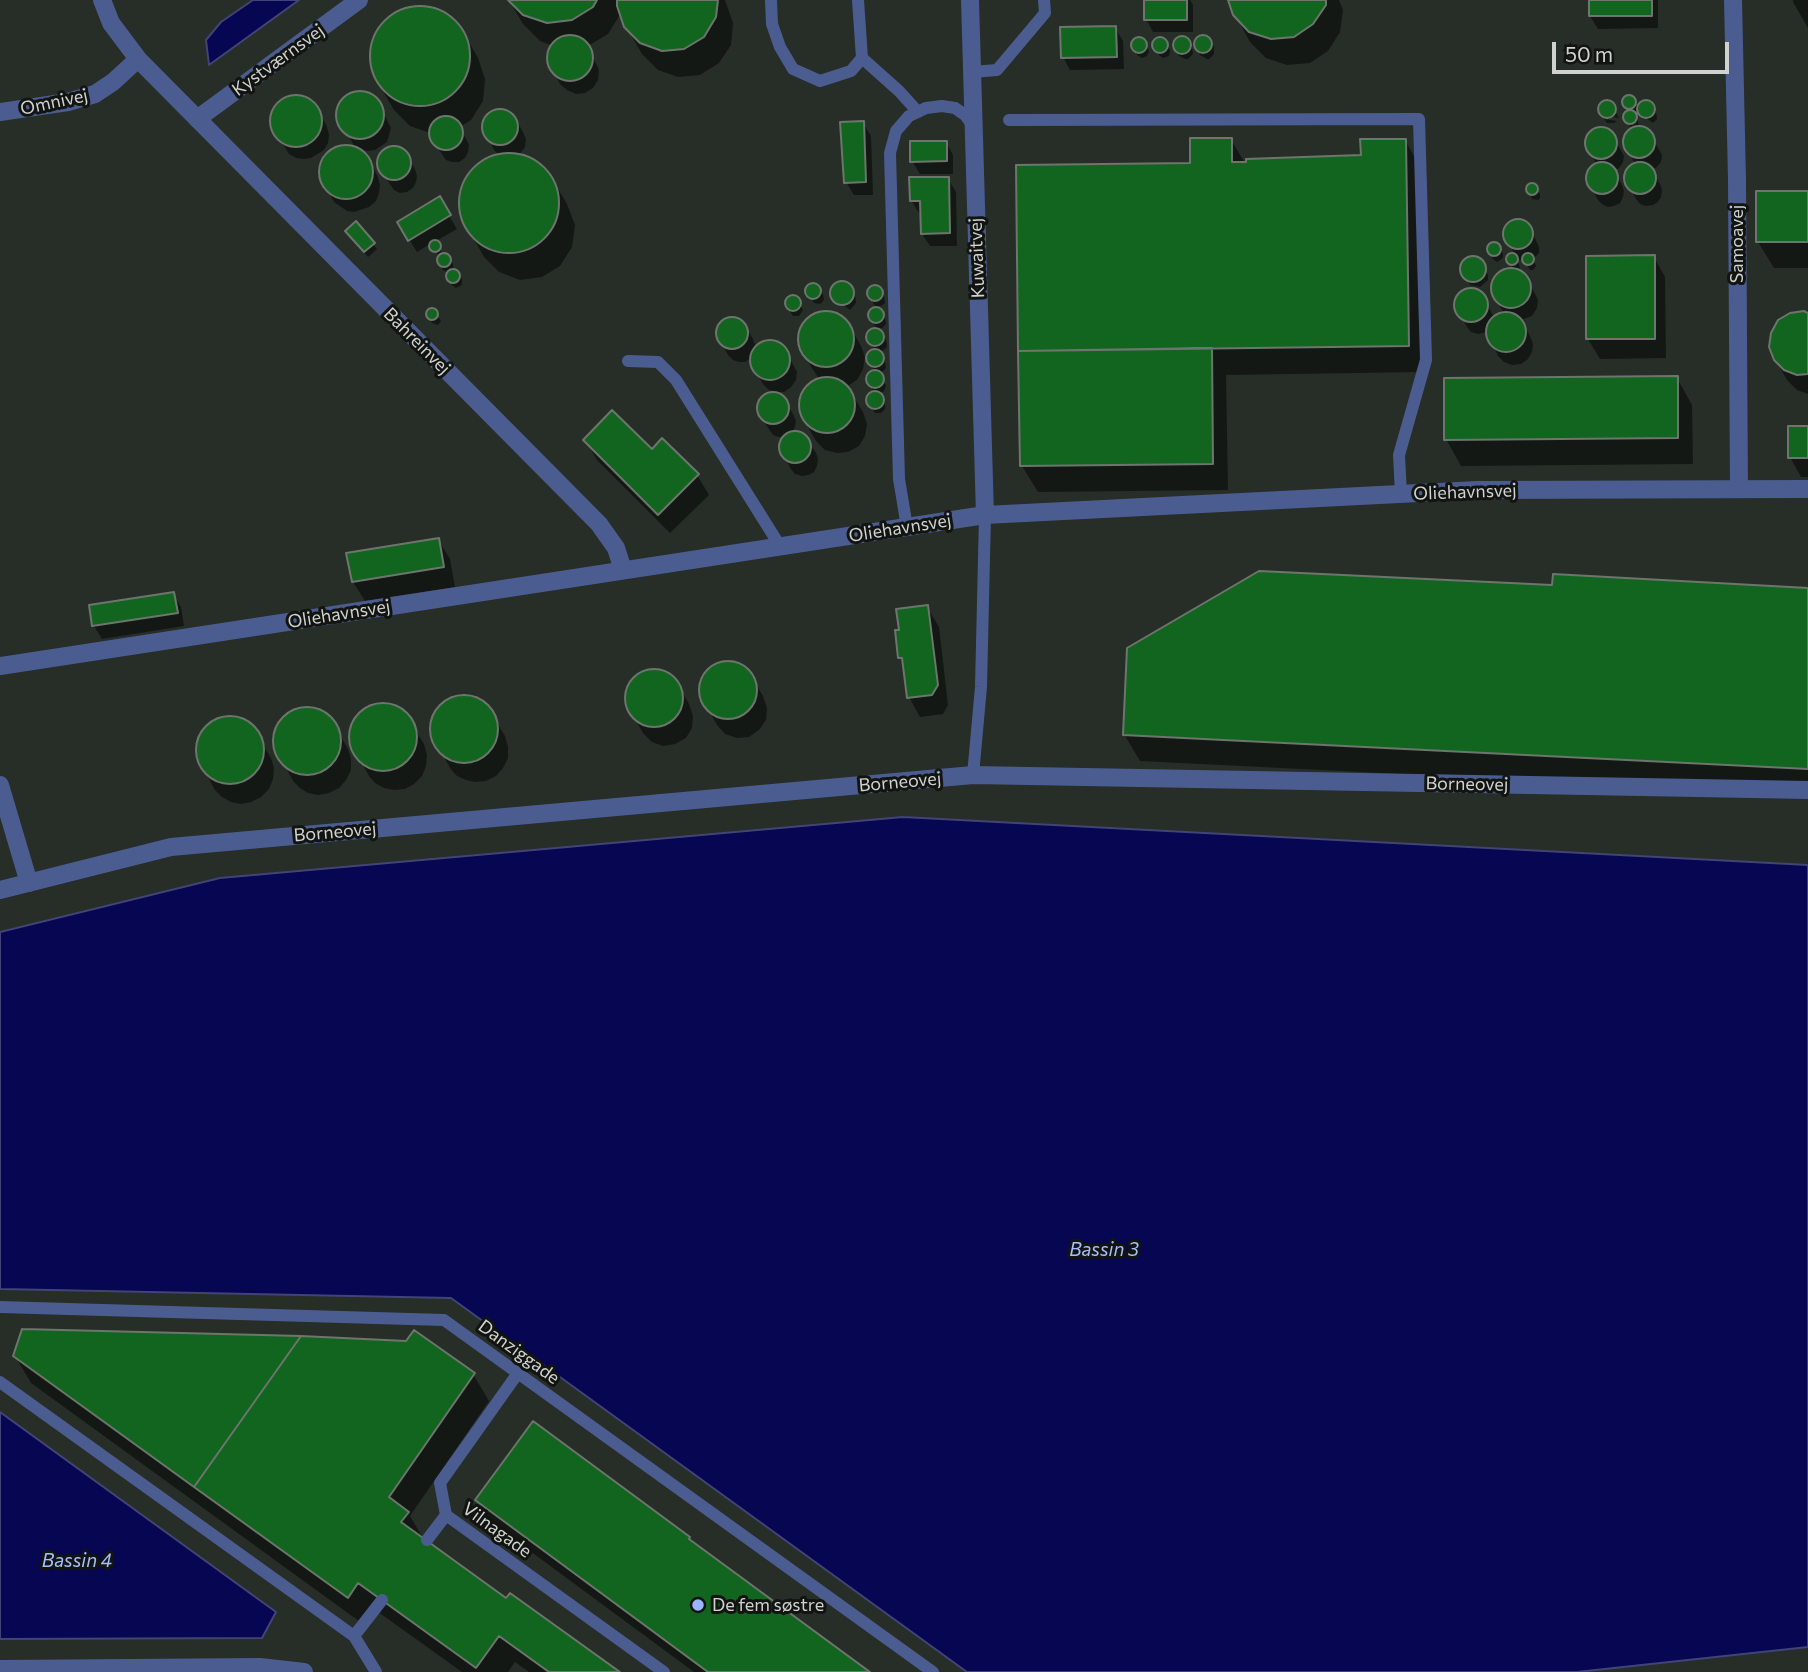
<!DOCTYPE html>
<html>
<head>
<meta charset="utf-8">
<style>
	body { margin:0 }
	#map { position:relative; width:1808px; height:1672px; overflow:hidden; background:#272d27; font-family:Commissioner,sans-serif }
	canvas { display:block }
	.scale { position:absolute; left:1552px; top:42px; width:177px; height:32px; box-sizing:border-box; border:4px solid #cfd2ce; border-top:0; padding-left:9px; font-size:21px; line-height:24px; white-space:nowrap; color:#cfd2ce; -webkit-text-stroke:5px #121412; paint-order:stroke }
</style>
</head>
<body>
<div id="map">
<canvas width="1808" height="1672"></canvas>
<div class="scale">50 m</div>
</div>
<script>
const context = document.querySelector('canvas').getContext('2d');
context.lineJoin = 'round';
function fillPath(path, color) {
  context.fillStyle = color;
  context.fill(path, 'evenodd');
}
function toPath(rows) {
  const path = new Path2D();
  for (const r of rows) {
    if (r.length === 3) {
      path.moveTo(r[0] + r[2], r[1]);
      path.arc(r[0], r[1], r[2], 0, 2 * Math.PI);
      continue;
    }
    path.moveTo(r[0], r[1]);
    for (let i = 2; i < r.length; i += 2) path.lineTo(r[i], r[i + 1]);
  }
  return path;
}
function stroke(path, color, width, dash) {
  context.strokeStyle = color;
  context.lineWidth = width;
  context.lineCap = dash ? 'butt' : 'round';
  context.setLineDash(dash || []);
  context.stroke(path);
}
function label(font, color, halo, rows, align = 'center') {
  context.font = font + ' Commissioner,sans-serif';
  context.lineWidth = 6;
  context.setLineDash([]);
  context.textBaseline = 'middle';
  context.strokeStyle = halo;
  context.fillStyle = color;
  for (const [text, x, y, turn = 0] of rows) {
    context.save();
    context.translate(x, y);
    context.rotate((+turn || 0) * Math.PI / 180);
    context.textAlign = isNaN(turn) ? turn : align;
    if (halo) context.strokeText(text, 0, 0);
    context.fillText(text, 0, 0);
    context.restore();
  }
}
const water = toPath([
	[253,0,299,0,209,65,206,40,221,22,253,0],
	[903,817,1808,865,1808,1647,1577,1672,967,1672,451,1298,0,1289,0,932,220,878,903,817],
	[0,1412,276,1612,262,1638,0,1639,0,1412]
]);
fillPath(water, '#060652');
stroke(water, '#424377', 2);
fillPath(toPath([
	[509,0,725,0,733,23,731,45,719,63,700,75,678,77,658,70,642,54,626,26,621,13,608,34,588,46,599,70,598,80,593,88,585,93,576,94,567,90,560,84,552,70,548,61,550,51,553,46,540,41,523,24],
	[1145,0,1190,0,1193,5,1193,32,1153,32,1146,19],
	[1230,0,1339,0,1343,10,1340,32,1328,51,1310,63,1287,65,1266,58,1250,42,1235,14],
	[1590,0,1658,0,1658,28,1598,29,1590,16],
	[1793,0,1808,0,1808,28,1793,2],
	[426,7,447,15,462,30,478,58,485,79,483,101,471,120,460,127,469,145,468,152,465,158,459,162,452,162,446,160,433,141,430,133,410,126,394,110,378,83,371,62,374,40,385,21,404,9],
	[1115,28,1123,41,1124,69,1070,70,1063,57],
	[1183,37,1188,41,1192,47,1193,54,1188,59,1185,59,1179,56,1175,49,1175,42,1176,39],
	[1201,37,1204,37,1210,41,1214,47,1214,54,1209,59,1207,59,1200,55,1197,49,1196,42],
	[1161,38,1166,41,1170,51,1169,56,1163,58,1159,55,1155,48,1154,42],
	[1139,39,1144,42,1149,51,1147,56,1142,58,1137,55,1132,46,1134,41],
	[358,93,364,93,377,100,391,128,387,142,375,150,368,151,357,149,364,154,369,161,377,175,380,184,379,193,376,201,369,207,354,212,347,211,334,202,322,180,321,172,325,157,331,152,339,148,348,147,356,149,339,119,340,105,344,99],
	[293,97,302,97,309,100,316,106,327,127,329,135,328,143,324,150,311,158,304,159,296,158,289,154,272,126,272,118,274,110,279,103,286,99],
	[1630,97,1638,108,1641,104,1647,102,1653,106,1656,112,1657,119,1653,123,1640,114,1639,109,1634,114,1638,121,1639,128,1647,130,1651,135,1662,155,1661,162,1657,167,1652,170,1660,184,1662,190,1661,197,1658,202,1653,205,1646,206,1640,204,1636,199,1625,179,1626,173,1629,167,1635,164,1625,144,1625,138,1632,130,1625,116,1630,111,1624,102],
	[1605,102,1611,103,1619,118,1602,115,1601,107],
	[502,110,509,113,515,118,523,132,526,139,525,147,519,155,536,161,551,177,567,204,575,225,572,247,560,266,542,277,520,280,499,272,484,257,468,229,460,208,463,186,475,168,493,156,499,155,494,150,484,129,484,121,488,115,495,111],
	[1604,119,1617,121,1614,123,1607,123],
	[863,123,871,136,873,195,854,195,846,182],
	[1596,129,1603,129,1613,136,1624,156,1623,162,1619,168,1614,171,1622,185,1624,191,1623,197,1620,203,1614,206,1608,207,1602,204,1598,200,1587,180,1588,173,1592,168,1597,165,1589,151,1586,145,1587,138,1591,133],
	[1231,140,1248,168,1363,157,1405,140,1420,167,1423,372,1226,375,1228,490,1038,492,1022,466,1191,165],
	[946,142,953,155,953,174,920,174,912,161],
	[389,148,395,148,402,150,415,169,417,176,416,182,413,188,407,192,400,193,394,190,381,171,378,165,379,158,383,152],
	[948,179,956,192,957,246,930,246,922,234,922,213,919,213,911,200],
	[1533,185,1540,194,1540,198,1538,200,1532,199,1529,192,1528,188],
	[1808,193,1808,268,1774,268,1758,242],
	[439,199,457,229,436,241,443,255,449,257,453,264,453,270,458,273,462,279,462,285,456,288,452,285,448,279,448,273,443,270,439,264,439,256,430,244,417,252,399,223],
	[1520,221,1525,223,1530,227,1539,247,1539,253,1533,259,1536,266,1533,270,1530,270,1525,261,1517,259,1520,268,1518,271,1527,278,1538,300,1537,308,1532,316,1521,320,1530,336,1533,344,1532,352,1528,359,1521,364,1512,365,1504,362,1498,356,1487,332,1478,334,1471,332,1467,327,1456,307,1457,300,1461,294,1467,291,1473,290,1479,293,1484,297,1494,318,1504,314,1492,290,1493,282,1498,275,1505,270,1513,269,1508,260,1509,256,1515,254,1507,241,1505,236,1506,230,1509,225],
	[351,237,373,244,377,249,368,257],
	[1494,244,1499,246,1503,253,1503,258,1497,262,1493,259,1489,252,1489,247],
	[1474,257,1479,259,1488,275,1488,280,1480,287,1470,285,1461,270,1465,260],
	[1654,257,1665,277,1666,358,1600,359,1588,339],
	[844,283,851,288,855,294,856,303,850,310,834,299,833,290,835,286],
	[814,284,819,287,823,294,824,300,820,304,814,303,807,291,809,286],
	[876,287,880,290,884,296,885,303,881,306,875,306,868,294,870,289],
	[791,297,796,298,803,310,799,316,793,316,787,307,787,301],
	[874,309,876,309,881,312,885,318,886,324,882,328,876,328,869,316],
	[431,310,434,310,441,321,438,325,432,323,429,317,428,312],
	[829,312,840,316,849,325,861,346,865,357,863,369,857,380,846,387,850,391,863,412,867,424,865,436,859,446,848,452,837,453,825,450,816,441,804,420,800,408,802,396,808,386,819,379,803,354,799,342,800,330,807,320,817,314],
	[1808,315,1808,394,1797,390,1787,380,1775,359],
	[727,319,734,319,740,321,745,325,753,339,756,348,764,343,772,342,780,345,786,351,797,372,796,380,791,387,784,392,777,392,769,390,763,384,755,370,752,362,753,357,745,362,739,362,733,360,728,355,717,335,718,328,722,323],
	[876,329,882,333,886,340,887,347,880,353,885,361,886,368,882,372,875,371,870,362,869,356,873,352,876,352,868,338,868,335,873,330],
	[876,372,881,376,886,386,884,391,877,394,881,396,885,403,885,409,881,413,875,413,869,404,868,397,872,393,877,392,873,390,868,380,870,374],
	[1677,378,1692,405,1693,464,1461,466,1446,439],
	[774,393,781,395,785,400,793,414,796,421,795,427,791,433,797,432,803,434,816,453,818,459,817,466,814,472,808,475,802,476,795,474,791,469,780,449,781,442,784,437,779,437,773,435,760,416,758,410,759,403,762,397,768,394],
	[1808,428,1808,477,1801,477,1790,457],
	[585,440,652,451,697,475,709,495,670,533,597,460],
	[438,540,450,559,455,587,365,601,353,582],
	[1554,587,1808,590,1808,794,1140,761,1124,734],
	[173,594,181,607,184,626,102,639,94,626,91,606],
	[927,607,939,627,948,705,943,714,920,717,909,697,905,667,900,658,901,631],
	[731,663,742,667,751,676,763,696,767,708,766,720,759,730,749,737,737,738,725,734,717,725,705,704,701,693,702,681,709,671,719,664],
	[657,670,669,674,677,683,689,704,693,716,692,728,686,738,675,744,663,746,652,742,643,733,631,712,627,700,629,688,635,678,645,672],
	[467,697,478,700,487,706,505,736,508,747,508,758,503,768,496,776,486,781,475,782,466,780,457,776,450,768,434,738,432,728,434,718,438,710,446,702,456,698],
	[386,705,396,708,405,714,424,744,427,755,426,766,422,776,414,784,405,789,394,790,384,788,375,783,369,776,352,746,351,736,352,727,357,718,365,710,375,706],
	[310,709,321,712,330,718,348,749,351,759,351,770,346,780,339,788,329,793,318,795,308,793,300,788,293,781,277,751,275,741,277,731,281,722,289,715,299,710],
	[233,718,243,721,252,728,271,758,274,768,273,779,269,789,261,797,251,802,241,804,231,802,222,797,215,790,199,760,197,750,199,740,204,731,212,724,222,719],
	[15,1356,473,1374,489,1401,410,1516,424,1540,507,1601,617,1672,529,1672,515,1662,508,1672,462,1672,374,1609,363,1624,31,1383],
	[477,1500,867,1672,694,1672,488,1520]
]), '#0007');
const building = toPath([
	[508,0,597,0,593,7,572,20,547,23,523,15,508,0],
	[617,0,718,0,716,17,704,37,684,49,662,51,640,43,624,27,617,6,617,0],
	[1144,0,1187,0,1187,20,1144,20,1144,0],
	[1228,0,1326,0,1326,5,1313,24,1294,37,1271,39,1249,32,1233,15,1228,0],
	[1589,0,1652,0,1652,16,1589,16,1589,0],
	[420,56,50],
	[1116,26,1117,57,1061,58,1060,27,1116,26],
	[1203,44,9],
	[570,58,23],
	[1182,45,9],
	[1160,45,8],
	[1139,45,8],
	[360,115,24],
	[296,121,26],
	[1629,102,7],
	[1646,109,9],
	[1607,109,9],
	[500,127,18],
	[1630,117,7],
	[446,133,17],
	[864,121,866,182,844,183,840,122,864,121],
	[1639,142,16],
	[1601,143,16],
	[1190,138,1232,138,1232,162,1246,162,1246,159,1361,155,1360,139,1406,139,1409,346,1018,351,1016,165,1190,163,1190,138],
	[910,141,947,141,947,161,910,162,910,141],
	[346,172,27],
	[394,163,17],
	[509,203,50],
	[1602,178,16],
	[1640,178,16],
	[909,177,949,177,950,233,921,234,920,201,910,201,909,177],
	[1532,189,6],
	[1756,191,1808,191,1808,242,1756,242,1756,191],
	[440,196,451,215,408,241,397,222,440,196],
	[1518,234,15],
	[356,221,375,243,364,252,345,231,356,221],
	[435,246,6],
	[1494,249,7],
	[444,260,7],
	[1528,259,6],
	[1512,259,6],
	[1655,255,1655,339,1586,339,1586,256,1655,255],
	[1473,269,13],
	[1511,288,20],
	[453,276,7],
	[842,293,12],
	[813,291,8],
	[875,293,8],
	[1471,305,17],
	[793,303,8],
	[876,315,8],
	[432,314,6],
	[826,339,28],
	[1804,311,1808,313,1808,374,1797,375,1784,370,1774,360,1769,347,1771,333,1778,320,1790,313,1804,311],
	[1506,332,20],
	[732,333,16],
	[875,337,9],
	[770,360,20],
	[1212,348,1213,464,1020,466,1018,351,1212,348],
	[875,358,9],
	[875,379,9],
	[1678,376,1678,438,1444,440,1444,378,1678,376],
	[827,405,28],
	[875,400,9],
	[773,408,16],
	[612,410,652,449,662,438,699,474,658,515,583,440,612,410],
	[1788,426,1808,426,1808,458,1788,458,1788,426],
	[795,447,16],
	[439,538,444,567,352,582,346,553,439,538],
	[1259,571,1552,585,1553,574,1808,588,1808,769,1123,735,1127,648,1259,571],
	[174,592,178,613,92,626,89,605,174,592],
	[928,605,938,685,932,695,907,698,902,658,898,658,895,630,899,630,896,609,928,605],
	[728,690,29],
	[654,698,29],
	[464,729,34],
	[383,737,34],
	[307,741,34],
	[230,750,34],
	[22,1329,301,1336,194,1487,13,1356,22,1329],
	[414,1330,475,1373,389,1497,409,1512,401,1522,506,1598,510,1593,620,1672,549,1672,499,1636,476,1668,358,1583,348,1598,194,1487,301,1336,406,1341,414,1330],
	[533,1421,690,1537,689,1539,870,1672,708,1672,475,1500,533,1421]
]);
fillPath(building, '#12651f');
stroke(building, '#6e746e', 2);
stroke(toPath([
	[771,0,772,24,780,47,793,69,820,81,851,71,862,58,858,0],
	[862,58,899,91,918,112],
	[972,72,997,70,1045,13,1044,0],
	[1009,120,1419,119,1426,360,1399,455,1401,494],
	[628,361,658,362,676,380,780,546],
	[907,527,899,479,890,153,896,131,909,116,926,108,942,106,955,108,965,115,973,126],
	[973,775,981,687,985,515],
	[0,1307,444,1320,933,1672],
	[518,1373,440,1483,446,1515,664,1672],
	[0,1382,354,1636,376,1672],
	[427,1540,446,1515],
	[354,1636,382,1600]
]), '#4b5d90', 12);
stroke(toPath([
	[102,0,111,23,138,59,599,524,616,548,623,570],
	[970,0,985,515],
	[1733,0,1737,180,1739,489],
	[0,112,68,102,95,94,113,82,138,59],
	[197,119,359,0],
	[0,666,985,515,1478,490,1808,489],
	[0,785,29,883],
	[0,890,171,847,973,775,1808,790],
	[0,1669,260,1667,304,1672]
]), '#4b5d90', 18);
for (const [x, y, r, color] of [
	[698,1605,7,"#9ab5fd"]
]) {
  const dot = new Path2D();
  dot.arc(x, y, r, 0, 2 * Math.PI);
  context.fillStyle = color;
  context.fill(dot);
  stroke(dot, '#121412', 2.5);
}
label('18px', '#cfd2ce', '#121412', [
	["Kystværnsvej",278,60,-36],
	["Omnivej",54,102,-12],
	["Samoavej",1737,244,-90],
	["Kuwaitvej",977,258,-92],
	["Bahreinvej",417,341,45],
	["Oliehavnsvej",1465,492,-2],
	["Oliehavnsvej",900,528,-9],
	["Oliehavnsvej",339,614,-9],
	["Borneovej",900,782,-5],
	["Borneovej",1467,784,1],
	["Borneovej",335,832,-5],
	["Danziggade",519,1352,36],
	["Vilnagade",497,1530,36]
]);
label('18px', '#cfd2ce', '#121412', [
	["De fem søstre",712,1605]
], 'left');
label('italic 19px', '#a6befe', '#121412', [
	["Bassin 3",1104,1250],
	["Bassin 4",77,1561]
]);
</script>
</body>
</html>
